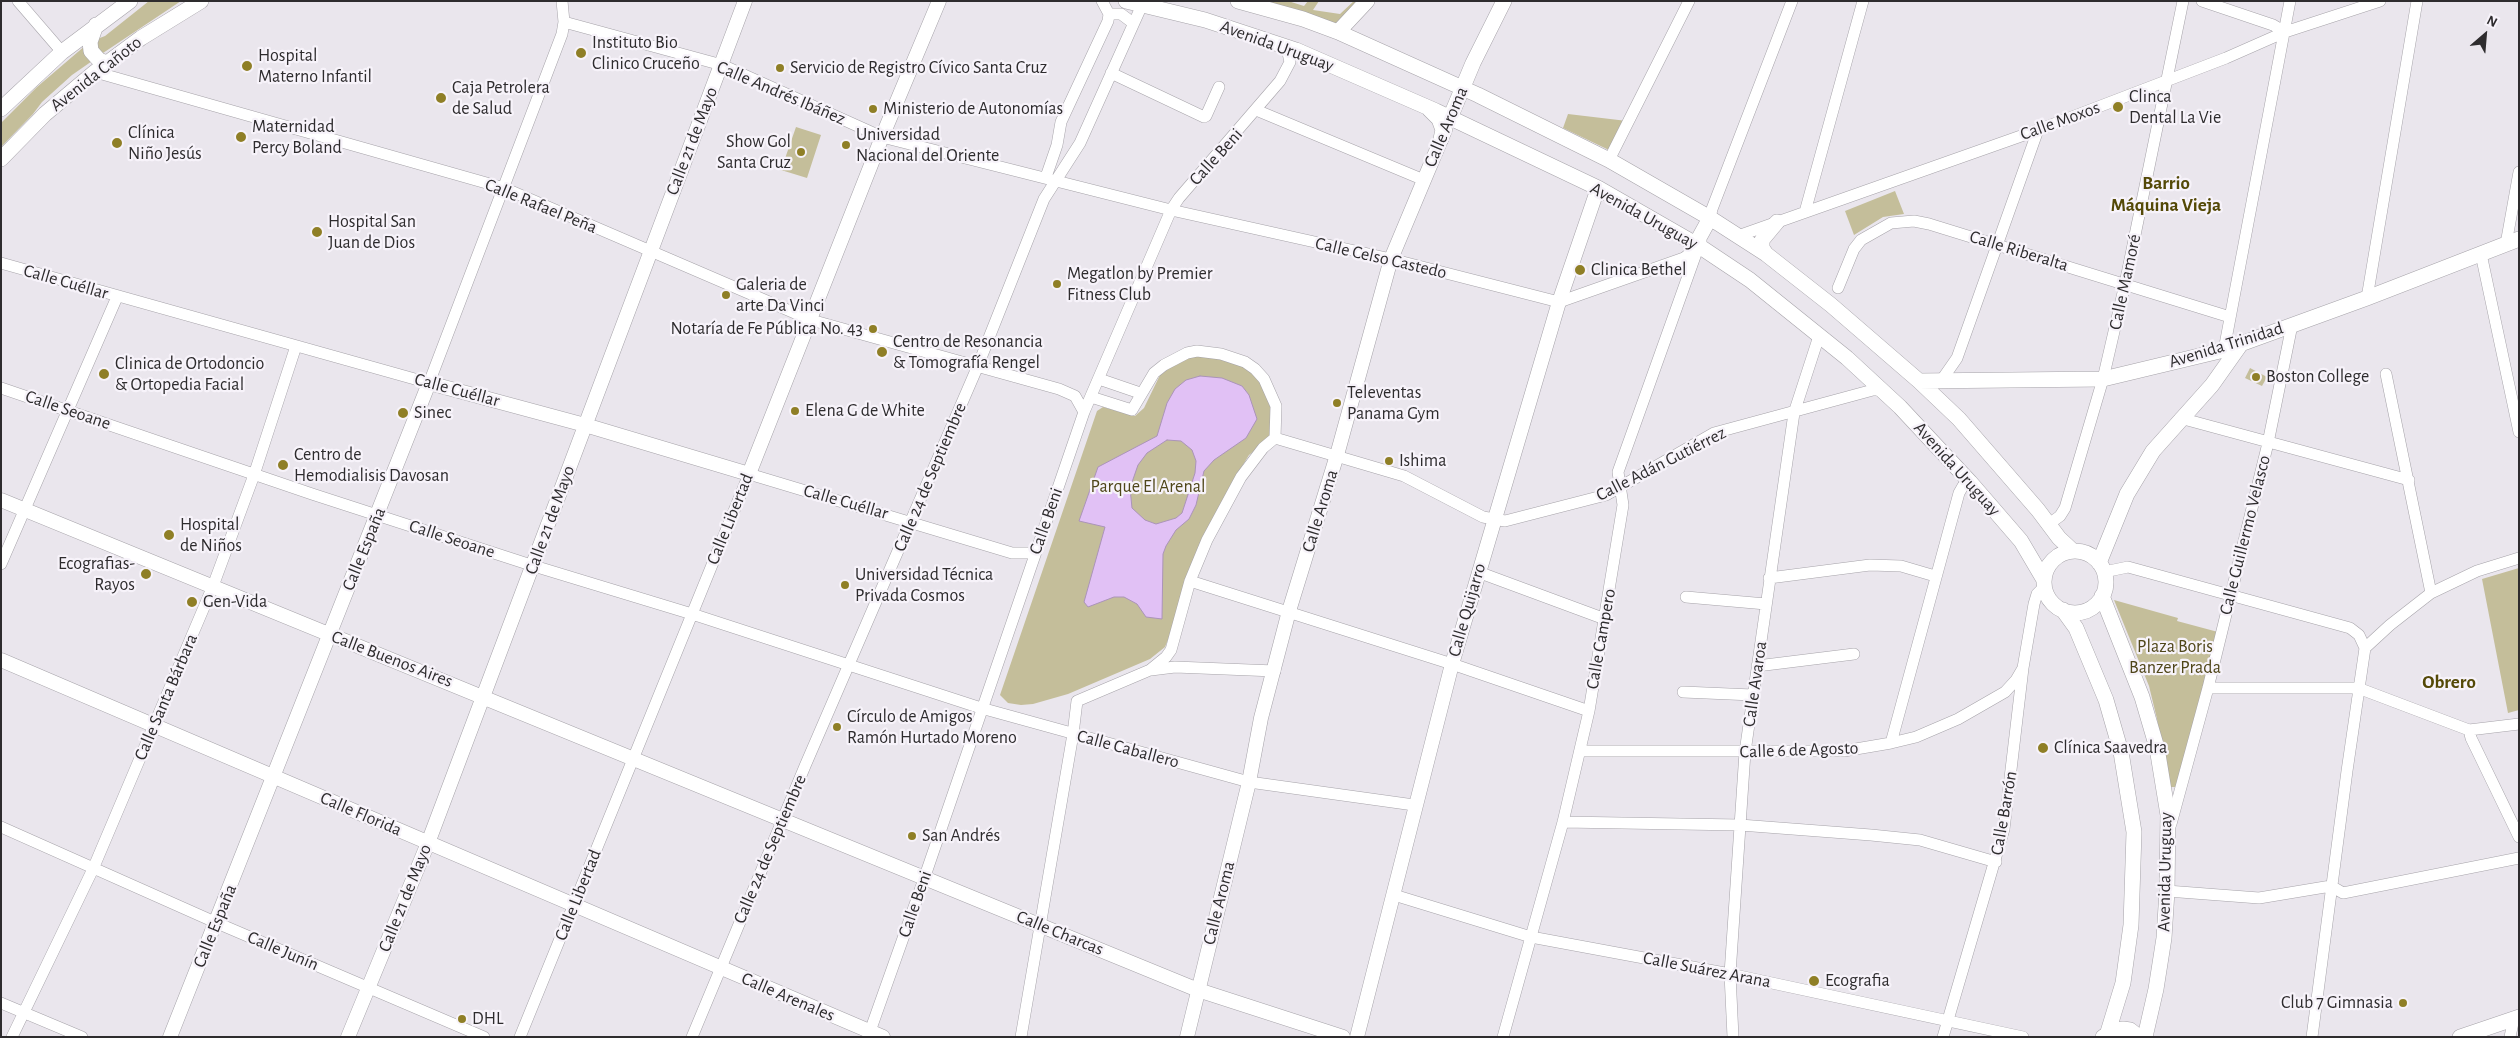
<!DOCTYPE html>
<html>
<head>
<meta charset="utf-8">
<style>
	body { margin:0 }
	#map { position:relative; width:2520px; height:1038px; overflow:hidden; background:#eae6ed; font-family:"Alegreya Sans",sans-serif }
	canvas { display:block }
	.frame { position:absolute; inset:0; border:2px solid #2e2c2e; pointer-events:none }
	.north { position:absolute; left:2460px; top:10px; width:50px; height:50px; -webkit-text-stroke:4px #f7f3fa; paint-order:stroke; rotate:27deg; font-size:14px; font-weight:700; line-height:20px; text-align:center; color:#2e2c2e }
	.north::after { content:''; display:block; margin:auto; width:18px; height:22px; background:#2e2c2e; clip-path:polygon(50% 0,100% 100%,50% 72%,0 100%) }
</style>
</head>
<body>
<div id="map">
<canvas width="2520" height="1038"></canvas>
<div class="frame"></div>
<div class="north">N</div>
</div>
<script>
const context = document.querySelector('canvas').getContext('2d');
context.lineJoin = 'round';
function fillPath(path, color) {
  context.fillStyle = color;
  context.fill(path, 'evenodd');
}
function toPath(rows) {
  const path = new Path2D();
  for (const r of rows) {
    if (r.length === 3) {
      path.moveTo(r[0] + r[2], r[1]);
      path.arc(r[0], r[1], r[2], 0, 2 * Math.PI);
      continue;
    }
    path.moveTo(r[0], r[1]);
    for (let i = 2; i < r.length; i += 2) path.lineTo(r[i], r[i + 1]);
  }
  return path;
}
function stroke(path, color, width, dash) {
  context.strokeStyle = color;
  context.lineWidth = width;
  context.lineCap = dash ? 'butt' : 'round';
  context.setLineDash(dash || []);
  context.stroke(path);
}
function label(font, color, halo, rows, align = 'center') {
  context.font = font + ' "Alegreya Sans",sans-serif';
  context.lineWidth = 4.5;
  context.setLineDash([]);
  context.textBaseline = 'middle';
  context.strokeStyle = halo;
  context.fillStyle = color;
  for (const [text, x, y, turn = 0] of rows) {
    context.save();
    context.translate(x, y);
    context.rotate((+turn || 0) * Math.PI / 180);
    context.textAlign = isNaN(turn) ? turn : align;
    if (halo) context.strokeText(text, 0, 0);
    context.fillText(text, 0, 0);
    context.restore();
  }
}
fillPath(toPath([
	[149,1,181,1,100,55,92,41,105,36],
	[1263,1,1288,1,1304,6,1308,1,1319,1,1313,10,1340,14,1354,1,1361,1,1338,24],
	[86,45,95,59,72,75,42,102,33,114,1,147,1,123,37,87],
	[1568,114,1627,121,1611,151,1563,128],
	[796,127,821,135,807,178,781,170],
	[1895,191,1904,214,1883,217,1854,235,1845,211],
	[1199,355,1214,357,1245,366,1256,376,1266,392,1272,406,1273,428,1266,441,1249,455,1238,473,1165,647,1150,659,1068,694,1033,704,1021,705,1008,703,1000,695,1097,411,1103,407,1135,416,1144,408,1160,375,1185,357],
	[2250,368,2267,377,2262,386,2245,378],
	[2519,568,2519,710,2508,713,2482,579],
	[2114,600,2178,618,2177,621,2218,632,2176,787,2168,787,2157,719,2149,686]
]), '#c4be9a');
const water = toPath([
	[1200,376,1222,378,1242,386,1249,395,1257,419,1246,438,1214,460,1204,471,1196,505,1189,519,1176,530,1166,546,1163,554,1162,619,1146,617,1137,604,1124,597,1114,597,1088,607,1084,602,1105,527,1079,521,1098,467,1157,436,1167,403,1175,389,1186,380,1200,376],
	[1167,440,1181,441,1192,450,1196,461,1195,473,1182,513,1176,518,1156,524,1145,520,1132,508,1130,488,1138,465,1147,453,1167,440]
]);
fillPath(water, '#e1c1f5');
stroke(water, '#ab94b9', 1);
const minor = toPath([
	[18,1,62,52],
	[2202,1,2273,25,2285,32],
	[1109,14,1121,14,1133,23],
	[564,22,722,65,882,137,1171,210,1391,259,1559,302,1684,258,1699,246],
	[95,72,504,188,811,320,1059,389,1075,396,1084,412],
	[1111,73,1204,117,1206,116,1219,87],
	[1256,110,1424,180],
	[1609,160,1689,1],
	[1046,177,1057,145,1061,122,1108,21,1109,14,1102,1],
	[1805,212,1863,1],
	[1710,218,1712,209,1792,1],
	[1738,236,2038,130,2226,58,2285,32,2380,1],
	[2506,244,2519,172],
	[2481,254,2519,432],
	[1,263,429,383,562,34,564,22,562,1],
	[1838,288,1854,249,1861,240,1891,223,1914,221,1929,224,2230,317],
	[2367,298,2417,1],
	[2224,350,2290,1],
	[2386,374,2431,593],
	[1099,379,1140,393],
	[1941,381,1957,358,2038,130],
	[1,388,312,494,534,566,692,614,981,708,1249,782,1414,805],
	[1091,397,1132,410,1154,373,1164,365,1187,353,1197,351,1221,354,1245,362,1255,369,1264,379,1276,406,1275,438],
	[2180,418,2409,480],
	[1275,438,1404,476,1483,517,1505,521,1606,495,1714,433,1873,390,1882,390],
	[2049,524,2060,516,2065,508,2103,379,2125,284,2183,1],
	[1,564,117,297],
	[1478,572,1605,619],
	[2104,572,2128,567,2350,628,2359,635,2365,648],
	[1769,578,1870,565,1901,566,1935,576],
	[1190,581,1452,664,1589,711],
	[1686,597,1766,604],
	[2365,648,2390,625,2431,593,2477,571,2519,558],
	[1757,666,1854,654],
	[1151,670,1175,667,1275,671],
	[2208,688,2358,688,2469,730,2519,724],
	[1683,692,1753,695],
	[2469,730,2471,738,2519,837],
	[1891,743,1959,493,1963,486,1970,482],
	[1580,751,1844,751,1891,743,1916,737,1958,719,2005,692,2016,680,2023,668],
	[1563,822,1740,825,1871,835,1920,840,1996,862],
	[2171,824,2208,688,2268,443,2292,325],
	[1,827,217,923,484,1037],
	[2167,891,2259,898,2331,886,2343,893,2519,858],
	[1394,895,1531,937,1730,974,2023,1037],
	[1,1003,82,1037],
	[12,1037,93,869,213,586,254,475,296,346],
	[520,1037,749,474,1012,553,1035,553],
	[692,1037,805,766,977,368,1044,199,1080,143,1142,5],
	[868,1037,924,879,1084,412,1171,210,1179,198,1280,81,1290,62,1288,53,1280,45],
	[1021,1037,1073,734,1077,701,1150,670,1166,657,1171,650,1190,581,1207,540,1241,477,1263,448,1275,438],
	[1503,1037,1563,822,1589,711,1623,505,1618,472,1698,248],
	[1733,1037,1730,974,1745,752,1794,413,1819,336],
	[1943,1037,2004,829,2023,668,2034,604,2037,594,2044,587],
	[2312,1037,2347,771,2365,648],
	[2510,1037,2514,1018]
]);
const tertiary = toPath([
	[1,500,1198,990,1343,1037],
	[1,660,883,1037],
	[170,1037,429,383,585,425,749,474,882,137,939,1],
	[348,1037,428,843,745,1],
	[1187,1037,1249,782,1261,718,1289,611,1337,455,1391,259,1445,130],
	[1357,1037,1452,664,1559,302,1598,188]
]);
const secondary = toPath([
	[1126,1,1205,20,1296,50,1436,111,1598,188,1699,246,1750,280,1847,358,1900,407,1970,482,2021,541,2044,580],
	[1238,1,1303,19,1338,32,1478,95,1609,160,1710,218,1766,254,1831,305,1919,381,1959,419,2038,510,2059,538,2073,551],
	[96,25,90,42,91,51,99,60,107,63],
	[1338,32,1367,1],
	[1,109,62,52,130,1],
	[1429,109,1439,119,1443,130,1441,139],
	[1450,118,1473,63,1504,1],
	[1,159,45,114,95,72,141,38,201,1],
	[1699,246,1699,238,1710,218],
	[1766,254,1762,248,1762,240,1777,222],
	[1919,381,2103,379,2224,350,2367,298,2519,239],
	[2075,582,31],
	[2099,563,2127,494,2153,451,2212,385,2241,344],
	[2102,596,2142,697,2157,748,2168,815,2167,891,2164,938,2156,989,2145,1037],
	[2063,610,2076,628,2106,700,2121,752,2134,832,2131,925,2123,983,2108,1032],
	[2103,1037,2115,1030,2123,1029,2130,1030,2139,1037],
	[2460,1037,2519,1017]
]);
stroke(minor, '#a6a3a9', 12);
stroke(tertiary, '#a6a3a9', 15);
stroke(secondary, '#a6a3a9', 16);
stroke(minor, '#fff', 11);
stroke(tertiary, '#fff', 14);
stroke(secondary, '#fff', 15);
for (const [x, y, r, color] of [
	[581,53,6,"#8f7f26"],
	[247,66,6,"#8f7f26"],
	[780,68,5,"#8f7f26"],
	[441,98,6,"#8f7f26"],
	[2118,107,6,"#8f7f26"],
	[873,109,5,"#8f7f26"],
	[241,137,6,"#8f7f26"],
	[117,143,6,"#8f7f26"],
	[846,145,5,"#8f7f26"],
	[801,152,5,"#8f7f26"],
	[317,232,6,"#8f7f26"],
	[1580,270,6,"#8f7f26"],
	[1057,284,5,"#8f7f26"],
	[726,295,5,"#8f7f26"],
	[873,329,5,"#8f7f26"],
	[882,352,6,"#8f7f26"],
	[104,374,6,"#8f7f26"],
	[2256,377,5,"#8f7f26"],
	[1337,403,5,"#8f7f26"],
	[795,411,5,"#8f7f26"],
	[403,413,6,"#8f7f26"],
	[1389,461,5,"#8f7f26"],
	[283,465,6,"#8f7f26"],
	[169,535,6,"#8f7f26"],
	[146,574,6,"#8f7f26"],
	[845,585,5,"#8f7f26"],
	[192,602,6,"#8f7f26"],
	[837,727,5,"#8f7f26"],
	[2043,748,6,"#8f7f26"],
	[912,836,5,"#8f7f26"],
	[1814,981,6,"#8f7f26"],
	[2403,1003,5,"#8f7f26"],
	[462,1019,5,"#8f7f26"]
]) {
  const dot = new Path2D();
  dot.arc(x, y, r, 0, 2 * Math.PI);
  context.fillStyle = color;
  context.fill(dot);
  stroke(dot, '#f7f3fa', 2);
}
label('18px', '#2e2c2e', '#f7f3fa', [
	["Instituto Bio",592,43],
	["Clinico Cruceño",592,64],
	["Hospital",258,56],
	["Materno Infantil",258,77],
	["Servicio de Registro Cívico Santa Cruz",790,68],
	["Caja Petrolera",452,88],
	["de Salud",452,109],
	["Clinca",2129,97],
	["Dental La Vie",2129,118],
	["Ministerio de Autonomías",883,109],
	["Maternidad",252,127],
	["Percy Boland",252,148],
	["Clínica",128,133],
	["Niño Jesús",128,154],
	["Universidad",856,135],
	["Nacional del Oriente",856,156],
	["Show Gol",791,142,"right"],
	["Santa Cruz",791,163,"right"],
	["Hospital San",328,222],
	["Juan de Dios",328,243],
	["Clinica Bethel",1591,270],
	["Megatlon by Premier",1067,274],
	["Fitness Club",1067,295],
	["Galeria de",736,285],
	["arte Da Vinci",736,306],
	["Notaría de Fe Pública No. 43",863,329,"right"],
	["Centro de Resonancia",893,342],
	["& Tomografía Rengel",893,363],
	["Clinica de Ortodoncio",115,364],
	["& Ortopedia Facial",115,385],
	["Boston College",2266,377],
	["Televentas",1347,393],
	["Panama Gym",1347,414],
	["Elena G de White",805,411],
	["Sinec",414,413],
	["Centro de",294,455],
	["Hemodialisis Davosan",294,476],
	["Ishima",1399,461],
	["Hospital",180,525],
	["de Niños",180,546],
	["Ecografias-",135,564,"right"],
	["Rayos",135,585,"right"],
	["Universidad Técnica",855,575],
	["Privada Cosmos",855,596],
	["Gen-Vida",203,602],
	["Círculo de Amigos",847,717],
	["Ramón Hurtado Moreno",847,738],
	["Clínica Saavedra",2054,748],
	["San Andrés",922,836],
	["Ecografia",1825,981],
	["Club 7 Gimnasia",2393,1003,"right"],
	["DHL",472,1019]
], 'left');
label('18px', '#2e2c2e', '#f7f3fa', [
	["Avenida Uruguay",1277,46,20],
	["Avenida Cañoto",96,74,-38],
	["Calle Andrés Ibáñez",781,93,23],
	["Calle Moxos",2060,121,-20],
	["Calle Aroma",1446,127,-67],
	["Calle 21 de Mayo",692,141,-69],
	["Calle Beni",1216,157,-48],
	["Calle Rafael Peña",541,206,22],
	["Avenida Uruguay",1644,216,29],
	["Calle Riberalta",2019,251,17],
	["Calle Celso Castedo",1381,258,13],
	["Calle Cuéllar",66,282,16],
	["Calle Mamoré",2125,282,-78],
	["Avenida Trinidad",2226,345,-17],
	["Calle Cuéllar",457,390,15],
	["Calle Seoane",68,410,19],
	["Calle Adán Gutiérrez",1661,464,-27],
	["Avenida Uruguay",1957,469,48],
	["Calle 24 de Septiembre",930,477,-67],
	["Calle Cuéllar",846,502,16],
	["Calle Aroma",1320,511,-73],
	["Calle Libertad",730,519,-68],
	["Calle 21 de Mayo",550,520,-70],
	["Calle Beni",1046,521,-71],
	["Calle Guillermo Velasco",2245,535,-76],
	["Calle Seoane",452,539,18],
	["Calle España",364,549,-68],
	["Calle Quijarro",1467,610,-74],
	["Calle Campero",1601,639,-80],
	["Calle Buenos Aires",392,659,21],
	["Calle Avaroa",1755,684,-82],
	["Calle Santa Bárbara",166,697,-67],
	["Calle Caballero",1128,749,15],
	["Calle 6 de Agosto",1799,750,-2],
	["Calle Barrón",2004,813,-80],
	["Calle Florida",361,814,23],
	["Calle 24 de Septiembre",770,849,-67],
	["Avenida Uruguay",2165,872,-89],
	["Calle Libertad",578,895,-68],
	["Calle 21 de Mayo",405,898,-68],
	["Calle Aroma",1219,903,-76],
	["Calle Beni",915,904,-71],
	["Calle España",215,926,-68],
	["Calle Charcas",1060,933,22],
	["Calle Junín",283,951,23],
	["Calle Suárez Arana",1707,970,11],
	["Calle Arenales",788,997,23]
]);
label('18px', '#4f4619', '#f7f3fa', [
	["Parque El Arenal",1148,487],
	["Plaza Boris",2175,647],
	["Banzer Prada",2175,668]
]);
label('bold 19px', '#544907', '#f7f3fa', [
	["Barrio",2166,183],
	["Máquina Vieja",2166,205],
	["Obrero",2449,682]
]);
</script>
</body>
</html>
